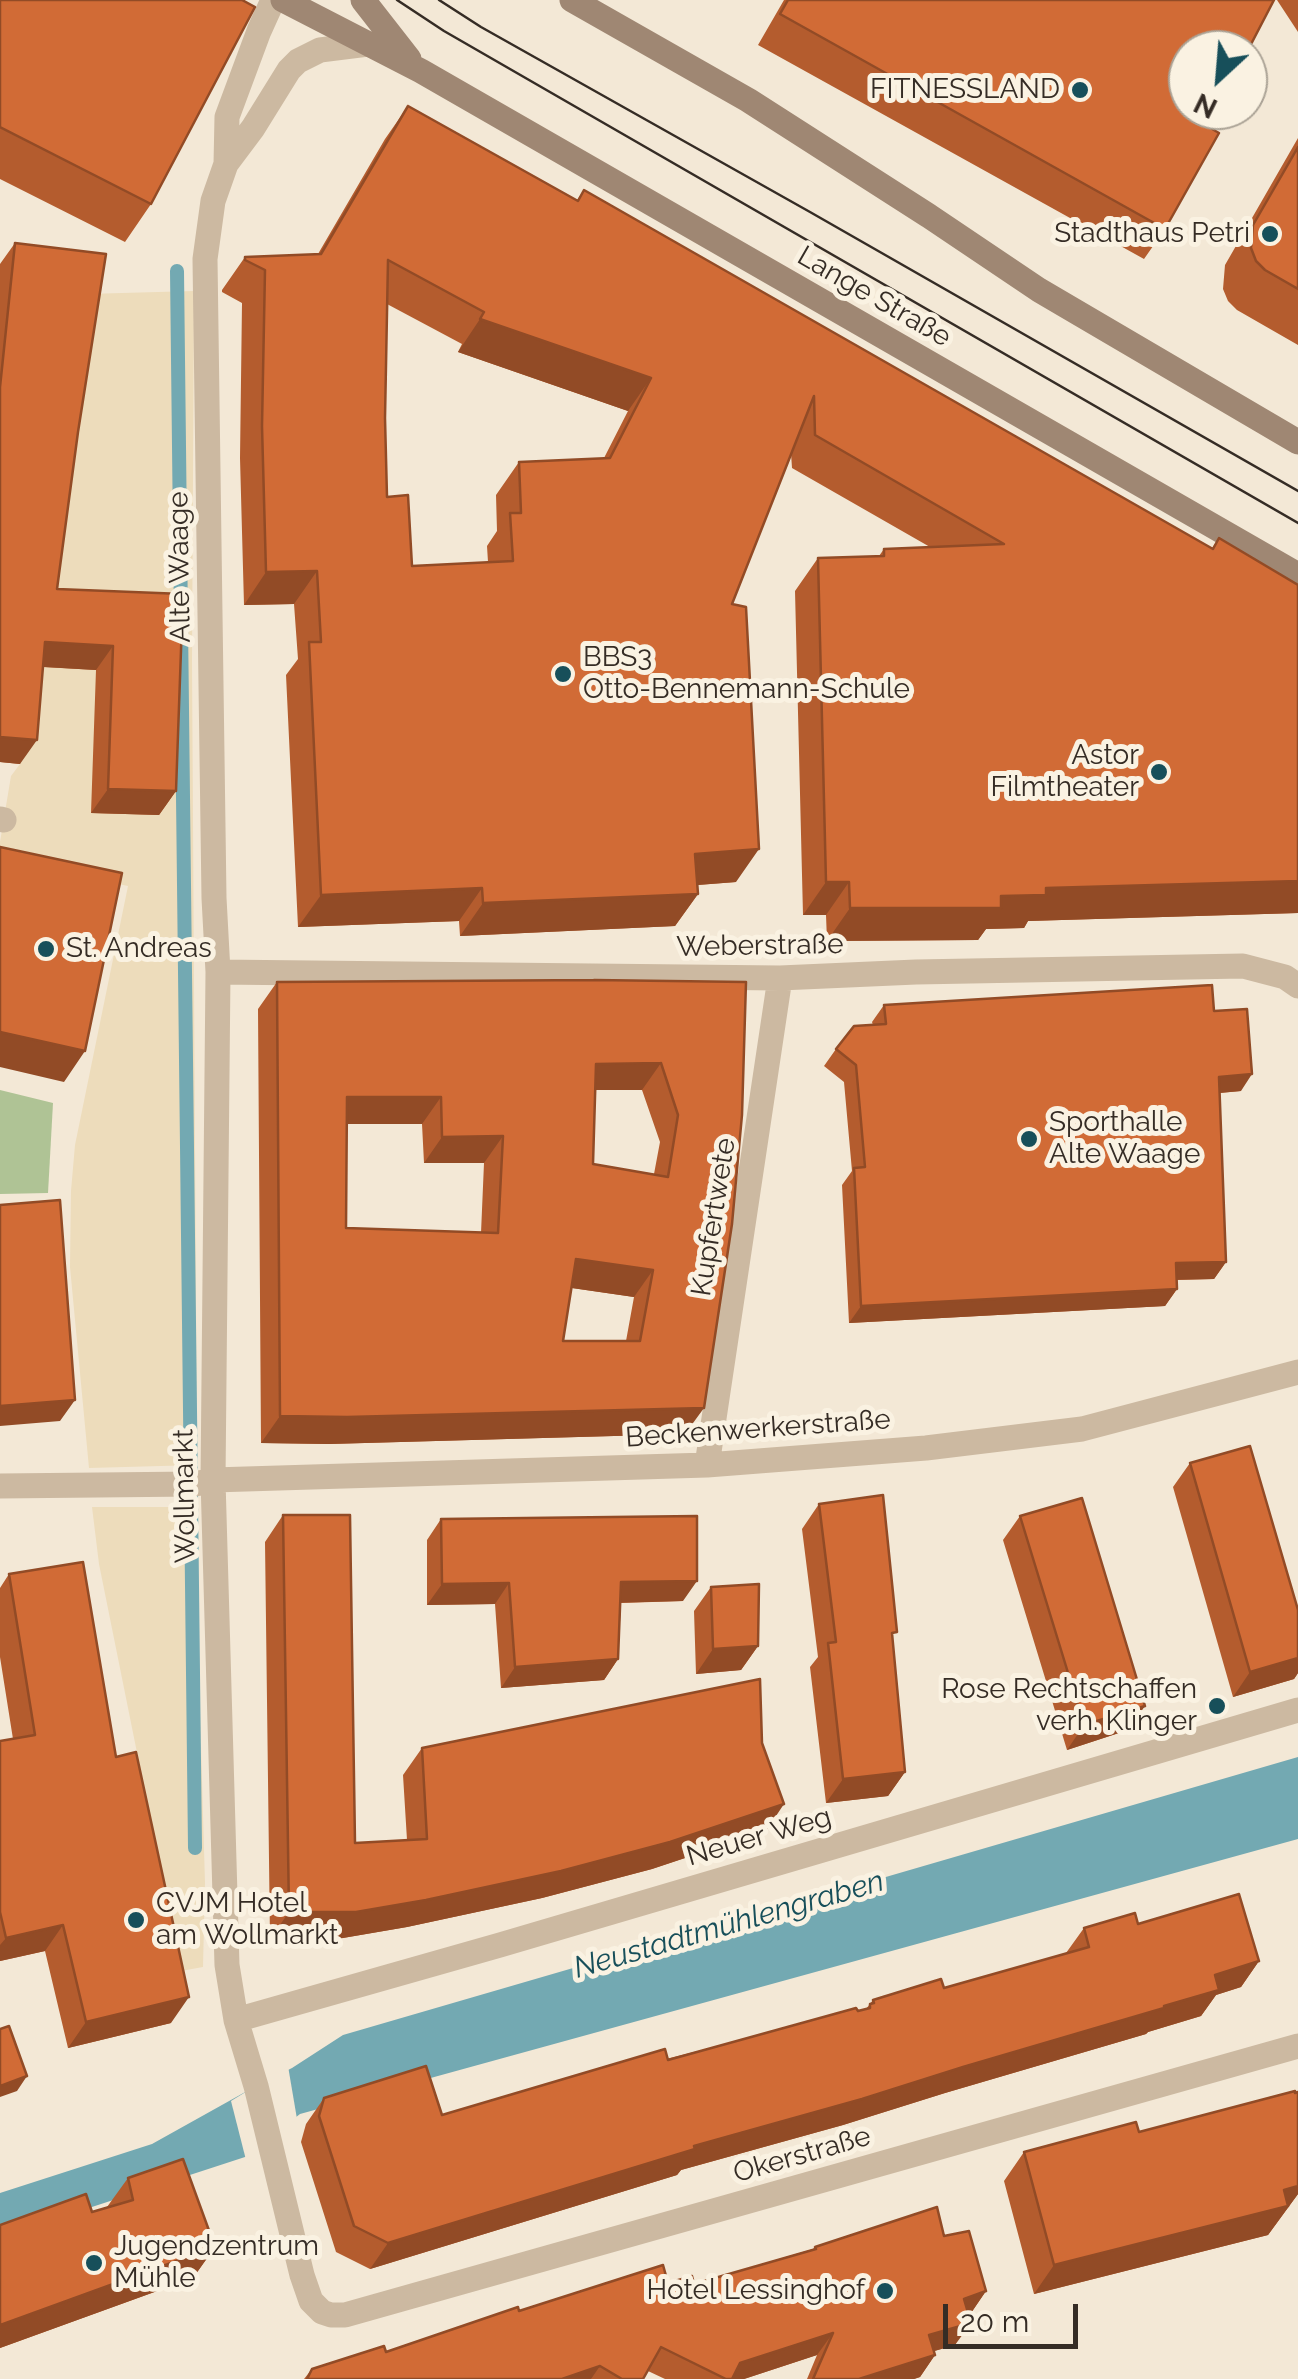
<!DOCTYPE html>
<html>
<head>
<meta charset="utf-8">
<style>
	body { margin:0 }
	#map { position:relative; width:1298px; height:2379px; overflow:hidden; background:#f3e8d6; font-family:Raleway,sans-serif }
	canvas { display:block }
	.north { position:absolute; left:1168px; top:30px; width:100px; height:100px; box-sizing:border-box; background:#faf2e2; border:2px solid #aba396; border-radius:50%; rotate:206deg; font-size:28px; font-weight:700; line-height:40px; text-align:center; color:#352c25 }
	.north::after { content:''; display:block; margin:auto; width:35px; height:45px; background:#174f5a; clip-path:polygon(50% 0,100% 100%,50% 72%,0 100%) }
	.scale { position:absolute; left:943px; top:2304px; width:135px; height:45px; box-sizing:border-box; border:5px solid #352c25; border-top:0; padding-left:12px; font-size:30px; line-height:35px; white-space:nowrap; color:#352c25; -webkit-text-stroke:8px #faf2e2; paint-order:stroke }
</style>
</head>
<body>
<div id="map">
<canvas width="1298" height="2379"></canvas>
<div class="north">N</div>
<div class="scale">20 m</div>
</div>
<script>
const context = document.querySelector('canvas').getContext('2d');
context.lineJoin = 'round';
function fillPath(path, color) {
  context.fillStyle = color;
  context.fill(path, 'evenodd');
}
function toPath(rows) {
  const path = new Path2D();
  for (const r of rows) {
    path.moveTo(r[0], r[1]);
    for (let i = 2; i < r.length; i += 2) path.lineTo(r[i], r[i + 1]);
  }
  return path;
}
function stroke(path, color, width, dash) {
  context.strokeStyle = color;
  context.lineWidth = width;
  context.lineCap = dash ? 'butt' : 'round';
  context.setLineDash(dash || []);
  context.stroke(path);
}
function label(font, color, halo, rows, align = 'center') {
  context.font = font + ' Raleway,sans-serif';
  context.lineWidth = 10;
  context.setLineDash([]);
  context.textBaseline = 'middle';
  context.strokeStyle = halo;
  context.fillStyle = color;
  for (const [text, x, y, turn = 0] of rows) {
    context.save();
    context.translate(x, y);
    context.rotate((+turn || 0) * Math.PI / 180);
    context.textAlign = isNaN(turn) ? turn : align;
    if (halo) context.strokeText(text, 0, 0);
    context.fillText(text, 0, 0);
    context.restore();
  }
}
fillPath(toPath([
	[0,1090,53,1103,48,1193,0,1194]
]), '#afc395');
fillPath(toPath([
	[194,291,192,661,197,1465,89,1468,70,1267,71,1191,75,1145,128,886,0,859,0,842,11,776,20,764,86,294],
	[92,1507,194,1507,205,1883,203,1967,181,1971,99,1564]
]), '#eddcbb');
fillPath(toPath([
	[1298,1757,1298,1839,300,2114,245,2157,0,2237,0,2193,152,2144,256,2086,292,2068,343,2035]
]), '#73a9b2');
fillPath(toPath([
	[288,2066,297,2119,246,2160,231,2101]
]), '#f3e8d6');
stroke(toPath([
	[177,271,195,1848]
]), '#73a9b2', 14);
stroke(toPath([
	[273,0,259,31,227,117,226,164,213,201,205,259,214,898,218,972,213,1480,227,1965,236,2020,256,2086,302,2275,311,2301,322,2312,331,2315,345,2315,1298,2046],
	[226,164,253,128,289,70,298,61,320,50,368,44],
	[0,819,4,820],
	[218,972,780,978,916,972,1243,966,1285,977,1298,986],
	[707,1465,780,978],
	[0,1486,195,1484,213,1480,707,1465,926,1448,1082,1429,1298,1372],
	[236,2020,500,1945,1298,1710]
]), '#ccb9a1', 25);
stroke(toPath([
	[283,0,421,71,1298,575],
	[363,0,409,59],
	[572,0,748,100,929,216,1039,290,1298,442]
]), '#9f8773', 25);
stroke(toPath([
	[397,0,444,31,1298,523],
	[439,0,481,27,810,212,1298,491]
]), '#352c25', 2.5);
fillPath(toPath([
	[0,0,151,204,125,242,0,179],
	[784,0,1274,0,1188,50,1207,126,1165,229,1144,259,758,45],
	[1277,0,1298,0,1298,32],
	[408,106,577,200,584,190,1212,548,1219,538,1298,585,1298,913,1028,921,1024,928,986,929,978,940,827,941,826,915,803,915,795,591,818,558,879,556,884,549,930,547,792,468,791,453,732,604,736,882,697,885,698,894,675,926,460,936,459,921,298,927,286,675,298,659,294,604,244,605,240,458,242,303,222,292,222,290,245,257,318,254,385,139],
	[387,304,462,344,458,352,628,411,604,458,519,462,496,495,497,531,487,546,488,562,412,566,387,497,385,418],
	[1298,138,1298,345,1237,310,1228,301,1223,289,1225,265],
	[15,243,78,432,57,589,183,594,176,791,159,815,91,813,96,670,43,667,20,764,0,762,0,264],
	[277,982,746,982,685,1434,329,1444,261,1443,258,1009],
	[595,1090,642,1090,660,1142,654,1174,593,1164],
	[347,1124,422,1124,424,1163,484,1163,481,1233,346,1228],
	[572,1288,634,1297,626,1341,563,1341],
	[884,1005,1214,1011,1241,1091,1220,1093,1226,1262,1214,1279,1176,1280,1177,1289,1165,1306,849,1323,842,1185,852,1171,844,1082,824,1066,836,1049,873,1025,872,1022],
	[1190,1463,1298,1610,1298,1673,1294,1679,1233,1697,1173,1487],
	[819,1504,905,1772,888,1796,826,1803,810,1667,818,1657,802,1529],
	[283,1515,355,1843,407,1840,403,1775,422,1748,766,1831,652,1869,542,1898,407,1927,337,1939,270,1939,265,1542],
	[1020,1516,1128,1730,1067,1750,1003,1540],
	[441,1519,683,1601,621,1603,618,1659,604,1680,501,1688,495,1604,427,1605,427,1540],
	[9,1574,116,1757,171,2023,68,2048,45,1951,0,1961,0,1741,13,1739,0,1657,0,1588],
	[711,1587,758,1646,741,1670,696,1674,694,1611],
	[1138,1924,1259,1961,1241,1987,1216,1995,1201,2016,1148,2032,1146,2034,945,2093,843,2125,681,2170,677,2175,370,2269,336,2252,301,2142,306,2124,324,2098,442,2115,866,2009,873,2000,944,1988,1066,1953,1084,1928],
	[1298,2092,1298,2194,1268,2235,1034,2294,1004,2181,1024,2152,1139,2132],
	[128,2178,215,2247,193,2278,0,2348,0,2225,92,2212,107,2207],
	[944,2236,986,2291,971,2313,968,2314,955,2345,934,2351,935,2355,920,2377,914,2379,807,2379,817,2355,744,2379,665,2379,648,2371,643,2379,304,2379,312,2369,386,2352,519,2311,668,2283,694,2284,813,2249,815,2247]
]), '#b45c2e');
fillPath(toPath([
	[480,319,651,378,628,411,458,352],
	[317,571,294,604,244,605,266,572],
	[45,642,113,646,96,670,28,666],
	[0,737,37,740,20,764,0,762],
	[108,789,176,791,159,815,91,813],
	[759,849,736,882,672,887,695,854],
	[1298,881,1298,913,1028,921,1024,928,986,929,978,940,827,941,850,908,1001,896,1046,888],
	[826,882,849,882,826,915,803,915],
	[482,888,459,921,298,927,321,895],
	[698,894,675,926,460,936,483,903],
	[0,1032,85,1051,64,1082,0,1067],
	[661,1063,642,1090,577,1090,596,1064],
	[1252,1074,1241,1091,1207,1094,1219,1077],
	[347,1097,441,1097,422,1124,329,1124],
	[503,1136,484,1163,424,1163,442,1137],
	[576,1259,653,1270,634,1297,558,1286],
	[1226,1262,1214,1279,1164,1280,1176,1263],
	[1177,1289,1165,1306,849,1323,861,1306],
	[75,1400,60,1421,0,1426,0,1406],
	[704,1408,685,1434,329,1444,261,1443,280,1416],
	[697,1581,683,1601,607,1603,621,1582],
	[509,1583,495,1604,427,1605,442,1584],
	[758,1646,741,1670,696,1674,713,1649],
	[1298,1658,1298,1673,1294,1679,1233,1697,1250,1672],
	[618,1659,604,1680,501,1688,515,1667],
	[1145,1706,1128,1730,1067,1750,1084,1725],
	[905,1772,888,1796,826,1803,843,1779],
	[784,1804,766,1831,652,1869,542,1898,407,1927,337,1939,270,1939,289,1912],
	[63,1925,45,1951,0,1961,0,1945,6,1938],
	[1259,1961,1241,1987,1216,1995,1201,2016,1148,2032,1146,2034,945,2093,843,2125,681,2170,677,2175,370,2269,388,2243,694,2146,1164,2006,1215,1975],
	[189,1997,171,2023,68,2048,86,2022],
	[27,2076,17,2091,0,2097,0,2086],
	[1298,2171,1298,2194,1268,2235,1034,2294,1054,2265],
	[215,2247,193,2278,0,2348,0,2325],
	[986,2291,971,2313,949,2321,964,2299],
	[971,2323,955,2345,914,2357,929,2335],
	[833,2333,817,2355,744,2379,729,2379,740,2363],
	[935,2355,920,2377,914,2379,859,2379],
	[600,2366,591,2379,562,2379]
]), '#924b26');
const building = toPath([
	[0,0,242,0,255,7,151,204,0,127,0,0],
	[788,0,1274,0,1248,50,1188,50,1188,110,1215,110,1207,126,1219,133,1165,229,780,14,788,0],
	[408,106,578,201,584,190,1213,549,1219,538,1298,585,1298,881,1046,888,1046,895,1001,896,1001,908,850,908,849,882,826,882,818,558,884,556,884,549,1004,544,815,435,814,396,732,604,746,607,759,849,695,854,698,894,483,903,482,888,321,895,309,642,321,642,317,571,266,572,262,426,265,270,245,260,245,257,321,254,408,106],
	[388,260,484,312,480,319,651,378,610,458,519,462,521,513,510,513,513,561,412,566,408,495,387,497,385,418,388,260],
	[1298,147,1298,289,1265,270,1256,261,1251,248,1253,225,1298,147],
	[15,243,106,254,78,432,57,589,183,594,176,791,108,789,113,646,45,642,37,740,0,737,0,387,15,243],
	[0,847,122,873,85,1051,0,1032,0,847],
	[594,980,746,982,742,1115,732,1224,704,1408,347,1417,280,1416,277,982,594,980],
	[661,1063,678,1115,668,1177,593,1164,596,1064,661,1063],
	[347,1097,441,1097,442,1137,503,1136,498,1233,346,1228,347,1097],
	[576,1259,653,1270,640,1341,563,1341,576,1259],
	[1212,985,1214,1011,1247,1009,1252,1074,1219,1077,1226,1262,1176,1263,1177,1289,861,1306,854,1168,865,1167,856,1065,836,1049,854,1026,886,1024,884,1005,1212,985],
	[60,1200,75,1400,0,1406,0,1205,60,1200],
	[1250,1446,1298,1610,1298,1658,1250,1672,1190,1463,1250,1446],
	[883,1495,897,1632,892,1633,905,1772,843,1779,828,1643,836,1642,819,1504,883,1495],
	[1082,1498,1145,1706,1084,1725,1020,1516,1082,1498],
	[283,1515,350,1515,355,1843,427,1839,422,1748,760,1679,762,1743,784,1804,670,1842,561,1871,426,1900,356,1912,289,1912,283,1515],
	[697,1516,697,1581,621,1582,618,1659,515,1667,509,1583,442,1584,441,1519,697,1516],
	[83,1562,116,1757,136,1752,189,1997,86,2022,63,1925,6,1938,0,1912,0,1741,35,1735,9,1574,83,1562],
	[759,1584,758,1646,713,1649,711,1587,759,1584],
	[1239,1894,1259,1961,1215,1975,1219,1990,1164,2006,1164,2008,963,2067,862,2099,694,2146,695,2149,388,2243,354,2226,319,2116,324,2098,426,2066,442,2115,665,2049,668,2060,856,2008,858,2011,870,2008,870,2004,874,2003,873,2000,941,1979,944,1988,1089,1947,1084,1928,1135,1913,1138,1924,1239,1894],
	[9,2026,27,2076,0,2086,0,2029,9,2026],
	[1295,2091,1295,2093,1298,2092,1298,2186,1284,2190,1288,2206,1054,2265,1024,2152,1136,2122,1139,2132,1295,2091],
	[183,2159,215,2247,0,2325,0,2225,86,2194,92,2212,133,2200,128,2178,183,2159],
	[937,2207,944,2236,969,2231,986,2291,964,2299,971,2323,929,2335,935,2355,859,2379,813,2379,833,2333,740,2363,732,2379,726,2379,661,2347,643,2379,622,2379,600,2366,562,2379,307,2379,312,2369,384,2346,386,2352,518,2307,519,2311,663,2265,668,2283,692,2276,694,2284,816,2249,815,2247,937,2207]
]);
fillPath(building, '#d16b36');
stroke(building, '#924b26', 2.5);
for (const [x, y, r, color] of [
	[1080,90,10,"#174f5a"],
	[1270,234,10,"#174f5a"],
	[563,674,10,"#174f5a"],
	[1159,772,10,"#174f5a"],
	[46,949,10,"#174f5a"],
	[1029,1139,10,"#174f5a"],
	[1217,1706,10,"#174f5a"],
	[136,1920,10,"#174f5a"],
	[94,2263,10,"#174f5a"],
	[885,2291,10,"#174f5a"]
]) {
  const dot = new Path2D();
  dot.arc(x, y, r, 0, 2 * Math.PI);
  context.fillStyle = color;
  context.fill(dot);
  stroke(dot, '#faf2e2', 4);
}
label('28px', '#352c25', '#faf2e2', [
	["FITNESSLAND",1060,90],
	["Stadthaus Petri",1250,234],
	["BBS3",583,658,"left"],
	["Otto-Bennemann-Schule",583,690,"left"],
	["Astor",1139,756],
	["Filmtheater",1139,788],
	["St. Andreas",66,949,"left"],
	["Sporthalle",1049,1123,"left"],
	["Alte Waage",1049,1155,"left"],
	["Rose Rechtschaffen",1197,1690],
	["verh. Klinger",1197,1722],
	["CVJM Hotel",156,1904,"left"],
	["am Wollmarkt",156,1936,"left"],
	["Jugendzentrum",114,2247,"left"],
	["Mühle",114,2279,"left"],
	["Hotel Lessinghof",865,2291]
], 'right');
label('28px', '#352c25', '#faf2e2', [
	["Lange Straße",874,297,30],
	["Alte Waage",180,567,-91],
	["Weberstraße",760,946,-1],
	["Kupfertwete",714,1217,-81],
	["Beckenwerkerstraße",758,1429,-4],
	["Wollmarkt",185,1496,-91],
	["Neuer Weg",759,1837,-16],
	["Okerstraße",802,2155,-16]
]);
label('italic 30px', '#174f5a', '#faf2e2', [
	["Neustadtmühlengraben",729,1925,-16]
]);
</script>
</body>
</html>
